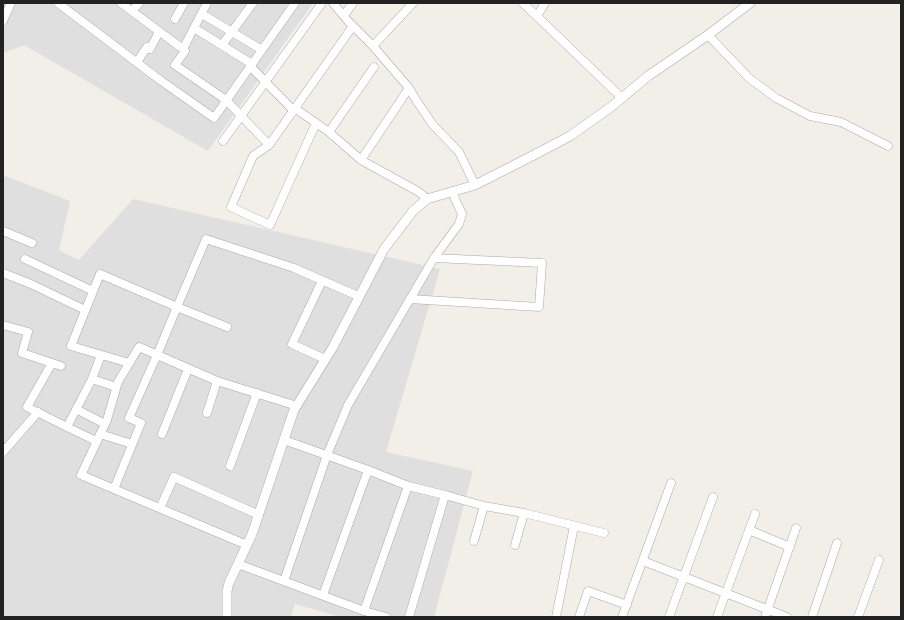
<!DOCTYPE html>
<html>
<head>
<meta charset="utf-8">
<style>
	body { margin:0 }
	#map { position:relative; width:904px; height:620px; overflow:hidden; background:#f2efe9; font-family:"Asap Condensed",sans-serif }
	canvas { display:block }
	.frame { position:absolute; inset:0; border:4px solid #222; pointer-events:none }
</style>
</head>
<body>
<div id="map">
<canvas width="904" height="620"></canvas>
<div class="frame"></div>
</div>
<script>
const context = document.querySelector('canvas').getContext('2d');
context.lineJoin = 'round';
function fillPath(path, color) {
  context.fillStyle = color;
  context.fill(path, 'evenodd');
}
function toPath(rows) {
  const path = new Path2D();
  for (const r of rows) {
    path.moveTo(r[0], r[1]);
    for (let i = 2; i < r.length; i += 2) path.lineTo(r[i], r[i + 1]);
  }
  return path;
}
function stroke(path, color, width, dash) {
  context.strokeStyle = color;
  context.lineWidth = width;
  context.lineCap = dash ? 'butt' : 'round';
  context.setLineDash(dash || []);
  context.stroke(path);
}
fillPath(toPath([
	[3,3,313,3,208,151,24,45,3,53],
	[3,175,70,201,59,250,79,260,133,199,440,269,386,452,473,471,434,617,340,617,295,604,291,617,3,617]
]), '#e0dfdf');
const minor = toPath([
	[58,3,160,80,214,118,295,3],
	[121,3,183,49],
	[207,3,183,49,185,51,175,65,226,100,269,145,353,26],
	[333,3,348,21,373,46,409,88,416,100,433,125,459,152,475,185],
	[523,3,622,98],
	[132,11,139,3],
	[202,14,262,50],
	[344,15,353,3],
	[537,16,545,3],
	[175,19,184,3],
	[3,21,11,3],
	[194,28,252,64],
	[708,35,749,78,776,98,810,116,841,122,888,146],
	[222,45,253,3],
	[373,46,413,3],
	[137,62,147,47,150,49,159,32],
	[250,66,294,111],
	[296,109,329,132,361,160,419,192,427,199],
	[329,132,374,67],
	[223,141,322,3],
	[269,145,253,156,231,207,270,225,316,123],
	[361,160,409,88],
	[3,231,32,243],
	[25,259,93,291],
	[3,273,31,284,85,310],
	[322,281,292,344,325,359],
	[410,299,539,307,542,263,434,258],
	[3,325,28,332,22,353,61,366],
	[227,327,177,307,157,355,129,418,141,423,114,489,247,545],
	[101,355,92,379,116,387],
	[52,363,27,407,67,427],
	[129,363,71,346,100,274,177,307,206,239,294,268,358,296],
	[92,379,67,427,96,441],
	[76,409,105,424],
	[207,413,217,381],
	[100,434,132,444],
	[162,434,188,369],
	[284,440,368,470,408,486,445,495,409,617],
	[3,452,38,412],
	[230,466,257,393],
	[114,489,81,475,107,420,118,382,139,347,217,381,297,406],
	[445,495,484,506,524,513,515,545],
	[160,508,174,477,259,515],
	[524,513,604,533],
	[749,530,790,547],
	[474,541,484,506],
	[643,561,787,617],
	[238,564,364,611,386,617],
	[284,581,327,455,348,405,434,258,459,224,462,214,455,199,453,191],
	[323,595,368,470],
	[364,611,408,486],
	[556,617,574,526],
	[579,617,588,591,627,605],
	[622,617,671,483],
	[669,617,713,497],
	[717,617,755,514],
	[765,617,796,528],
	[812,617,837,543],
	[858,617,879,560]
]);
const tertiary = toPath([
	[227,617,227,591,229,583,252,534,294,410,333,347,384,249,413,211,427,199,475,185,532,156,570,136,611,107,648,76,708,35,750,3]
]);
stroke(minor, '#a9a9a9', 9);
stroke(tertiary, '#a9a9a9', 10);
stroke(minor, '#fff', 8);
stroke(tertiary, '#fff', 9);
</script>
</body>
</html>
